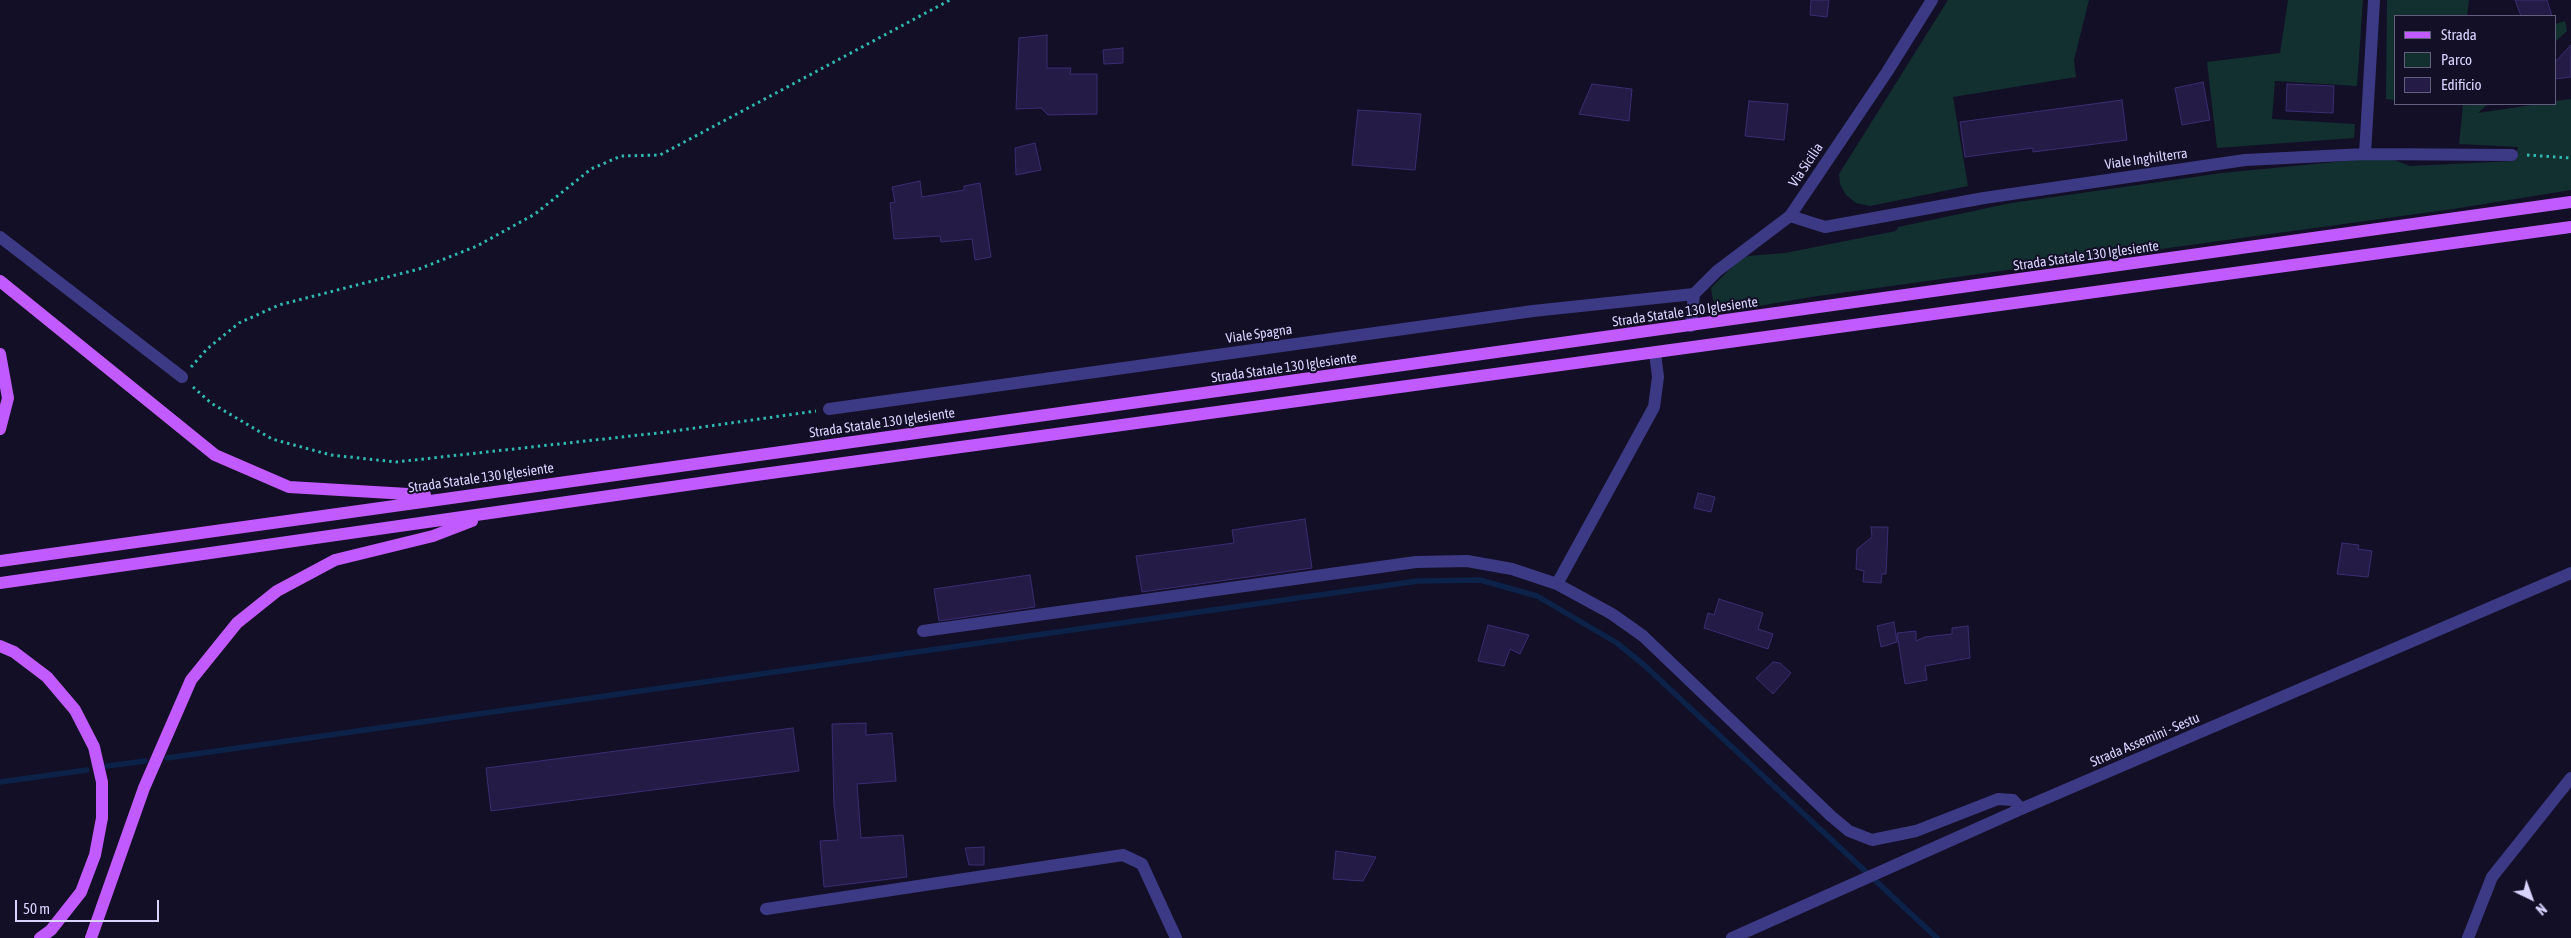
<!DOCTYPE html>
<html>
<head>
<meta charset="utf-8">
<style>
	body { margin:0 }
	#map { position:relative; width:2571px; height:938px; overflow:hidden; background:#130f26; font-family:"Asap Condensed",sans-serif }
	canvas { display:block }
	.legend { position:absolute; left:2394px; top:15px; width:162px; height:90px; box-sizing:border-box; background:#130f26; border:1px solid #625e7d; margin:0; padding:6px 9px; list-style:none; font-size:15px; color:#d9d4ff }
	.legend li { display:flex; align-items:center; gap:10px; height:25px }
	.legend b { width:25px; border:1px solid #625e7d }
	.north { position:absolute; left:2506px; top:873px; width:50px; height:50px; -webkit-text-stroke:4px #130f26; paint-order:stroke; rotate:138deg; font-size:14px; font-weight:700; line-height:20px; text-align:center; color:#d9d4ff }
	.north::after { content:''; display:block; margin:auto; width:18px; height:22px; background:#d9d4ff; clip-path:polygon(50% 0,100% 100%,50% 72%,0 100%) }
	.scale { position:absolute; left:15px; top:900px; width:144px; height:22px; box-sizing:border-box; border:2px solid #d9d4ff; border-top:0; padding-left:6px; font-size:15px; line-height:18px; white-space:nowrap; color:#d9d4ff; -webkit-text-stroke:4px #130f26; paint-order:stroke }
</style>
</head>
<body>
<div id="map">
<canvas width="2571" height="938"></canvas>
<ul class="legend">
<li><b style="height:6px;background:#c25bff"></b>Strada</li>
<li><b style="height:14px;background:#12302f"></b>Parco</li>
<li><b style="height:14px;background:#241b47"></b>Edificio</li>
</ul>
<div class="north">N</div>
<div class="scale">50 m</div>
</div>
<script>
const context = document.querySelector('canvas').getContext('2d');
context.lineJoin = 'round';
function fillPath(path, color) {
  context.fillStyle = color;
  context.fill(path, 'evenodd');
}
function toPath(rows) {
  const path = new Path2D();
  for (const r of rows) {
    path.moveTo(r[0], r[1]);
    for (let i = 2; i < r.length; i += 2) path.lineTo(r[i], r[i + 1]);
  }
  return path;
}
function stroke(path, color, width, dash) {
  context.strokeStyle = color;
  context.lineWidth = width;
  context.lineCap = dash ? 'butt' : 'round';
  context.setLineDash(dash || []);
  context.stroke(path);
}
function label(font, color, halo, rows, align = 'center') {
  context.font = font + ' "Asap Condensed",sans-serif';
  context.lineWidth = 4;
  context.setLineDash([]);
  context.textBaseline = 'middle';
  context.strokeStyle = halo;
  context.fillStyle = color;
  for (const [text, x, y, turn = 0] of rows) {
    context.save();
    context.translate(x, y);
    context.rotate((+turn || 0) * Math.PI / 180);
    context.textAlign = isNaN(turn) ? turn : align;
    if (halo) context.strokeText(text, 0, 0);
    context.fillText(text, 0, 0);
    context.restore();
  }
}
fillPath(toPath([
	[1948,0,2089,0,2074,60,2076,77,1953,97,1968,186,1870,206,1856,203,1846,195,1840,184,1839,174],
	[2288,0,2363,0,2357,86,2275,81,2272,119,2355,124,2354,138,2217,148,2207,62,2280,53],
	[2387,0,2469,0,2467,16,2395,16,2395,100,2386,99],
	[2565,21,2567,31,2555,42,2555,24],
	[2571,99,2571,190,2453,209,1811,297,1725,312,1716,306,1713,300,1711,288,1738,261,1748,256,1785,253,1896,231,1898,227,2011,203,2222,173,2366,159,2394,160,2410,166,2514,161,2518,147,2459,144,2463,105,2454,104,2488,104,2478,113,2539,104,2555,104,2555,101]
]), '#12302f');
stroke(toPath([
	[167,758,1418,581,1480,580,1537,596,1617,643,1644,665,1937,938],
	[107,766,145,761],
	[0,782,87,770]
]), '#0c2248', 5.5);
const building = toPath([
	[1811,0,1829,0,1827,17,1810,15,1811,0],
	[2515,0,2547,0,2552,16,2521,16,2515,0],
	[1047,35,1047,68,1071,68,1070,74,1097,74,1097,114,1048,115,1041,108,1016,109,1019,38,1047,35],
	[2571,45,2571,77,2555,79,2555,62,2571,45],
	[1123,48,1123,63,1104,64,1103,50,1123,48],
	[2203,82,2210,120,2182,125,2175,88,2203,82],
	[1592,84,1632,89,1629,121,1579,114,1592,84],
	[2287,84,2334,86,2333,113,2286,111,2287,84],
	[2122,100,2127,140,2033,152,2033,148,1965,157,1960,122,2122,100],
	[1749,101,1788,104,1784,140,1745,136,1749,101],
	[1358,110,1421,114,1415,170,1352,165,1358,110],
	[1035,143,1041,170,1016,175,1015,148,1035,143],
	[920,181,922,197,964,190,964,186,980,183,991,257,975,260,972,239,941,242,940,236,894,239,890,203,895,202,892,187,920,181],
	[1698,493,1715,497,1711,512,1694,508,1698,493],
	[1305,519,1312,568,1142,592,1136,556,1234,543,1232,530,1305,519],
	[1871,527,1888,527,1886,574,1882,574,1881,583,1863,582,1864,571,1856,569,1857,549,1872,537,1871,527],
	[2342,543,2359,545,2358,549,2372,551,2368,577,2337,574,2342,543],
	[1030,575,1035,607,939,621,934,589,1030,575],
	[1719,599,1763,613,1758,629,1773,634,1768,649,1704,628,1708,613,1714,615,1719,599],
	[1894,622,1897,642,1881,647,1877,626,1894,622],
	[1488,625,1529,635,1520,654,1510,649,1504,666,1478,661,1488,625],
	[1968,626,1970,658,1925,666,1927,680,1905,684,1897,633,1916,631,1916,641,1925,637,1952,634,1952,628,1968,626],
	[1773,662,1780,663,1791,673,1773,694,1756,678,1773,662],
	[866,723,866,735,892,733,896,781,857,784,861,838,903,835,907,877,824,887,820,841,838,840,834,805,832,724,866,723],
	[793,728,799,771,491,811,486,768,793,728],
	[984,847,984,865,969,865,965,848,984,847],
	[1336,851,1376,857,1363,881,1333,879,1336,851]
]);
fillPath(building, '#241b47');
stroke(building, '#3b2d73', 1);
stroke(toPath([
	[2527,155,2571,158],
	[191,367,207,349,239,323,279,305,419,269,477,246,535,214,591,169,621,156,660,155,950,0],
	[193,387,211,403,272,439,331,455,396,462,667,432,816,411]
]), '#2fb8b0', 3, [2.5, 4]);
stroke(toPath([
	[2365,154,2374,0],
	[1790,216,1825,227,1984,198,2245,160,2365,154,2512,155],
	[0,237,182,377],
	[1691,326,1694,294,1717,271,1790,216,1887,72,1932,0],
	[829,409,1533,311,1694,294],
	[1557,584,1654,407,1658,377,1655,353],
	[923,631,1416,562,1467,561,1512,569,1557,584,1612,614,1643,636,1831,816,1849,831,1872,840,1916,831,1998,799,2013,800,2021,809],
	[766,909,1123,855,1142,864,1176,938],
	[1732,938,2021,809,2571,573],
	[2468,938,2492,877,2571,778]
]), '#3d3a85', 12);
stroke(toPath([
	[0,281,215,455,289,487,425,495],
	[0,354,8,398,0,429],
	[0,561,2571,202],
	[0,583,756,475,2571,227],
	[0,646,14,652,47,677,75,710,94,747,102,782,102,818,95,855,81,892,51,930,40,938],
	[91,938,144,788,191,680,237,623,277,591,335,560,433,536,472,521]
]), '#c25bff', 12);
label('14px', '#d9d4ff', '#130f26', [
	["Viale Inghilterra",2146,159,-8],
	["Via Sicilia",1806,165,-56],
	["Strada Statale 130 Iglesiente",2086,256,-8],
	["Strada Statale 130 Iglesiente",1685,312,-8],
	["Viale Spagna",1259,334,-8],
	["Strada Statale 130 Iglesiente",1284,368,-8],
	["Strada Statale 130 Iglesiente",882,423,-8],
	["Strada Statale 130 Iglesiente",481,478,-8],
	["Strada Assemini - Sestu",2145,740,-23]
]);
</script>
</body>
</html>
